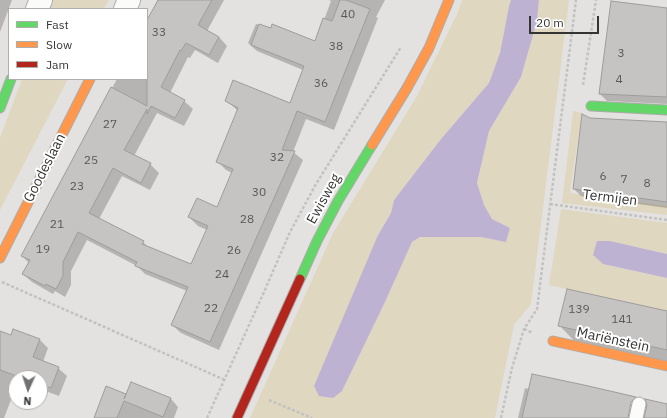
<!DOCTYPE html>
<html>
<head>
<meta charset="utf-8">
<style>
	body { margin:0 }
	#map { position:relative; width:667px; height:418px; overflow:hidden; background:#e3e2e0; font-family:"IBM Plex Sans",sans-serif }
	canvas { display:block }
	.legend { position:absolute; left:8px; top:8px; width:140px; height:72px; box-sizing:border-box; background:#fff; border:1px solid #aeaead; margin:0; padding:5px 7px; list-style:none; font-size:12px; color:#343433 }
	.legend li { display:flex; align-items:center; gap:8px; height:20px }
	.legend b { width:20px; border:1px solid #aeaead }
	.north { position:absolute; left:8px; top:370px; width:40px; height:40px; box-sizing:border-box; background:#fff; border:1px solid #aeaead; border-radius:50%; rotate:183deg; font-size:11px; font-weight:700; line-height:16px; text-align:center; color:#343433 }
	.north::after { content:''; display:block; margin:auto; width:14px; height:18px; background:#717170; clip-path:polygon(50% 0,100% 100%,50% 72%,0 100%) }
	.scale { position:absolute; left:529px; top:16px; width:70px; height:18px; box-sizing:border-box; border:2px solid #343433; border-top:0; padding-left:5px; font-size:12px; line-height:14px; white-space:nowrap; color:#343433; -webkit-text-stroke:3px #fff; paint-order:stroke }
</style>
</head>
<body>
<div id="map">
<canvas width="667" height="418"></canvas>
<ul class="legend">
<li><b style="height:5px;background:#63d668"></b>Fast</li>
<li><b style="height:5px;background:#ff974d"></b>Slow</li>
<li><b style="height:5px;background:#b3261e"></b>Jam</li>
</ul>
<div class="north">N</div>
<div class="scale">20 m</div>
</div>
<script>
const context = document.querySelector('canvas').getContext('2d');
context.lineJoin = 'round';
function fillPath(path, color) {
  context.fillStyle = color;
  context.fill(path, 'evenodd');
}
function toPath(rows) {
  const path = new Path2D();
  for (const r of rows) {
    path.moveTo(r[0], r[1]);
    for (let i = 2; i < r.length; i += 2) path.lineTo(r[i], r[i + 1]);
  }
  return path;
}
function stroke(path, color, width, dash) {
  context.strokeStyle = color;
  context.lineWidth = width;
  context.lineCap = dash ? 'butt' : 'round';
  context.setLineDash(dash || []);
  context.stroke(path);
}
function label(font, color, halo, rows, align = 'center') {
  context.font = font + ' "IBM Plex Sans",sans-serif';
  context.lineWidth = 4;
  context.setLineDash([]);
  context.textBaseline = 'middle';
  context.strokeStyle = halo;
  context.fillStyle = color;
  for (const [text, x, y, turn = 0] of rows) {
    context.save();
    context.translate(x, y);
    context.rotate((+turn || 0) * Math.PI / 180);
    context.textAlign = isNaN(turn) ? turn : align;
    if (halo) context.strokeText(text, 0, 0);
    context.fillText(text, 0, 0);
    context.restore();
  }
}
fillPath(toPath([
	[51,0,109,0,104,9,47,9],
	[462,0,511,0,509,6,500,53,489,83,441,139,394,200,391,213,378,235,342,391,385,302,412,242,420,237,481,237,506,241,510,228,492,219,484,205,477,183,489,131,521,77,537,21,539,0,569,0,531,304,514,325,495,418,250,418,333,233,417,96,458,12],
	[22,79,68,79,0,210,0,138],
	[573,111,582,113,570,193,667,206,667,215,562,203],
	[561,209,667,223,667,254,610,241,597,241,603,264,667,278,667,311,549,285]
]), '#dfd7c0');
fillPath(toPath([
	[511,0,539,0,537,21,521,77,489,131,477,183,484,205,492,219,510,228,506,242,481,237,420,237,412,242,385,302,342,391,333,398,319,396,314,386,378,235,391,213,394,200,441,139,489,83,500,53,509,6],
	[597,241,610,241,667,254,667,278,603,264,593,255]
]), '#beb2d3');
fillPath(toPath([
	[0,0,12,0,0,32],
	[159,0,224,0,207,31,219,37,227,46,218,63,195,50,190,58,188,57,170,93,184,101,193,109,184,126,157,113,134,156,150,164,159,173,150,190,122,176,99,219,143,242,149,248,192,265,207,230,198,226,189,217,217,208,232,173,226,170,218,162,238,111,226,100,290,104,303,70,257,51,248,43,256,24,316,42,331,1,329,0,385,0,376,17,378,18,334,130,306,119,293,152,303,160,219,350,181,333,172,325,187,291,145,274,137,266,87,240,71,271,71,285,65,297,55,291,53,294,32,282,23,274,29,263,22,256,117,79,147,79,147,23],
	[667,10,667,104,607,101,600,94],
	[590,119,667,123,667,208,581,196,574,189],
	[667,312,667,363,577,344,560,326],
	[0,332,12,336,39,339,48,348,43,362,58,368,67,376,59,396,40,389,40,378,16,378,16,393,14,392,4,418,0,418],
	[132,384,171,399,178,407,174,418,95,418,107,387,127,396],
	[525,388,529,389,564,418,518,418]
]), '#0003');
const building = toPath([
	[158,0,212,0,198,25,219,37,209,55,186,43,181,51,180,50,161,87,185,100,175,118,151,106,147,114,147,109,124,150,151,163,141,183,113,168,89,213,144,241,142,244,191,264,208,226,188,217,197,198,217,207,233,169,216,162,238,108,225,101,233,80,290,103,304,66,251,45,259,24,271,28,272,24,315,41,323,18,332,21,340,0,346,0,370,9,325,122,297,111,282,150,295,151,210,342,171,325,188,287,135,266,137,262,78,232,63,262,63,276,56,289,46,284,45,286,22,274,30,260,21,256,111,87,147,106,147,20,158,0],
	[611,1,667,8,667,97,599,94,611,1],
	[582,114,590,118,667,122,667,202,573,189,582,114],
	[567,289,667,311,667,350,558,326,567,289],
	[13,329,40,339,33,357,59,367,51,388,40,384,40,378,22,378,0,370,0,331,11,335,13,329],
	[532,374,584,385,636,397,631,402,628,418,522,418,532,374],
	[131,382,171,398,163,417,124,401,117,418,94,418,106,386,126,394,124,399,131,382],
	[645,399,667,404,667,418,644,418,647,405,645,399]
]);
fillPath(building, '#c5c4c3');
stroke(building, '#9d9c9b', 1);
const lane = toPath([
	[636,418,639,404]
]);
const street = toPath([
	[37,9,41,0],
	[125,9,129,0]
]);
const fast = toPath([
	[591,106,667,110],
	[0,108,11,79],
	[300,279,317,241,338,201,372,145]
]);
const slow = toPath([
	[372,145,407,88,429,48,449,0],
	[0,258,90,79],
	[553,341,667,366]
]);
const jam = toPath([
	[237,418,300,279]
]);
stroke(lane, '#adacaa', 15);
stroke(street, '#adacaa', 24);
stroke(fast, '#adacaa', 11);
stroke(slow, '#adacaa', 11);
stroke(jam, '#adacaa', 11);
stroke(toPath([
	[583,85,596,0],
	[550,204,667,220],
	[2,282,225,380],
	[524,329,533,333],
	[269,400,312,418],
	[207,418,264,292,290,232,316,184,401,47],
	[501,418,512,368,524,329,537,309,576,0]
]), '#c2c2c1', 2.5, [3, 2]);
stroke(lane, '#fbfbfa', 13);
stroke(street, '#fbfbfa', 22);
stroke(fast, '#63d668', 9);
stroke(slow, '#ff974d', 9);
stroke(jam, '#b3261e', 9);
label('12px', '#585857', null, [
	["40",348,15],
	["33",159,33],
	["38",336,47],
	["3",621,54],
	["4",619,80],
	["36",321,84],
	["27",110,125],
	["32",277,158],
	["25",91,161],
	["6",603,177],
	["7",624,180],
	["8",647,184],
	["23",77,187],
	["30",259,193],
	["28",247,220],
	["21",57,225],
	["19",43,250],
	["26",234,251],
	["24",222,275],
	["22",211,309],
	["139",579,310],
	["141",622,320]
]);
label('14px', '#343433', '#fff', [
	["Goodeslaan",45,168,-63],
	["Termijen",610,198,7],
	["Ewisweg",324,199,-61],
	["Mariënstein",613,340,12]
]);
</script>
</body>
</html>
